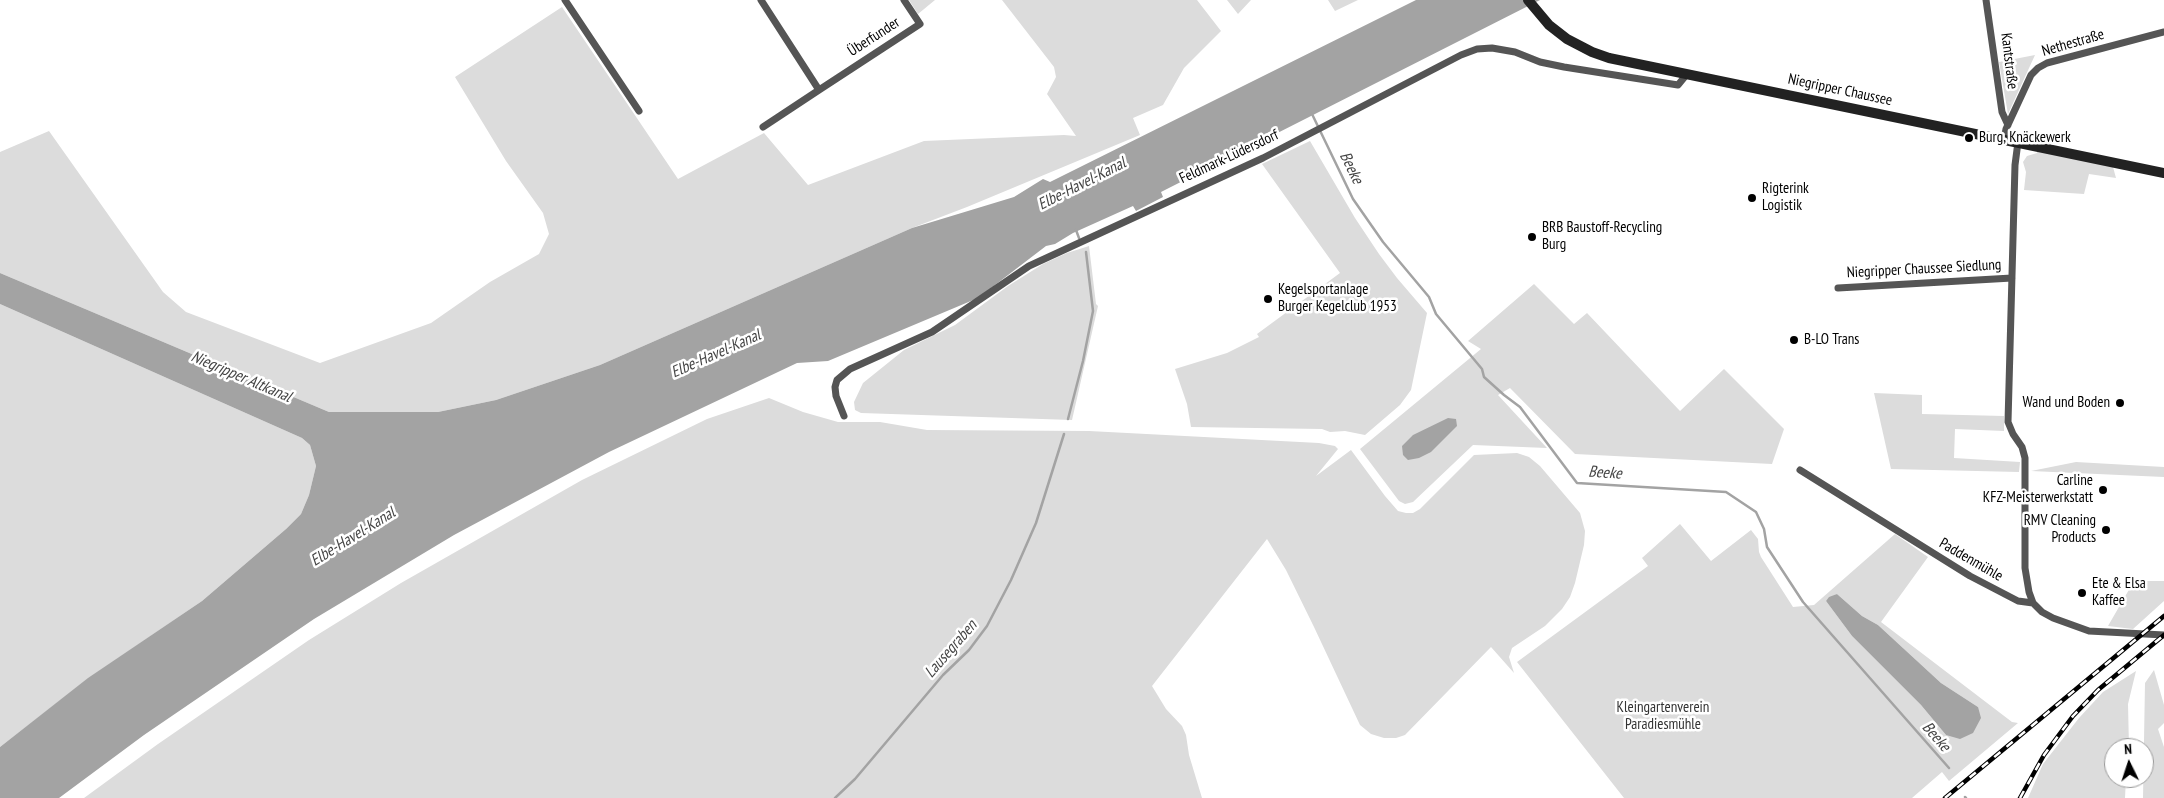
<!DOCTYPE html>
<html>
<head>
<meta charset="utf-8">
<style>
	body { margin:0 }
	#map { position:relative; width:2164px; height:798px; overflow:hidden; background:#fff; font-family:"PT Sans Narrow",sans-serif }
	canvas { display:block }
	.north { position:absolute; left:2104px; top:738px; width:50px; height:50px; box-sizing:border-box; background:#fff; border:1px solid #999; border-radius:50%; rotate:356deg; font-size:14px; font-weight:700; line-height:20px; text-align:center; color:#000 }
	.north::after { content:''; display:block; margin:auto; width:18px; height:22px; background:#000; clip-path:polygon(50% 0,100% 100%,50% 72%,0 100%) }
</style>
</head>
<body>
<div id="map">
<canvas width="2164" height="798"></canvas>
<div class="north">N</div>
</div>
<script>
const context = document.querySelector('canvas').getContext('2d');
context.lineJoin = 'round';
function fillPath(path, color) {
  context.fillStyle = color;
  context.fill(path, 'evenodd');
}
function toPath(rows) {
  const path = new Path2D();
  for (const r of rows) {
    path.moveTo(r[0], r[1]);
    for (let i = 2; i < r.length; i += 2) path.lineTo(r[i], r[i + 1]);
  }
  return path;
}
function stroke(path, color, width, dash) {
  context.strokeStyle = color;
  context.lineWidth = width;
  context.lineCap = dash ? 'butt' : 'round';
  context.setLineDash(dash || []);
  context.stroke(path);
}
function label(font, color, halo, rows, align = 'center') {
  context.font = font + ' "PT Sans Narrow",sans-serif';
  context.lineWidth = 5;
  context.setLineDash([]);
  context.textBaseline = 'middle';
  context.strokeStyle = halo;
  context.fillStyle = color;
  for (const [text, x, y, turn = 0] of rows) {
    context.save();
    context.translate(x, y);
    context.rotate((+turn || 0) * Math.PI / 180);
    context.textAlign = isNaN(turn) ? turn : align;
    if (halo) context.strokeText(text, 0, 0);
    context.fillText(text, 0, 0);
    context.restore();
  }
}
fillPath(toPath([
	[909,0,935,0,918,14],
	[1002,0,1197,0,1221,31,1184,68,1163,105,1133,118,1140,135,967,207,912,228,600,365,496,400,438,412,329,412,0,273,0,152,49,131,163,292,186,312,320,363,431,323,490,282,539,254,549,234,543,213,506,161,455,77,562,7,678,179,764,133,808,185,924,141,1064,135,1076,136,1047,94,1056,77,1054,67],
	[1227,0,1251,0,1238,14],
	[1328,0,1358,0,1335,11],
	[2035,55,2008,114,1999,62],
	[1310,141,1355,218,1379,254,1397,278,1427,313,1411,390,1400,405,1365,435,1345,431,1330,432,1322,429,1191,427,1187,404,1175,369,1227,353,1259,337,1257,334,1340,273,1262,164],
	[2037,151,2113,167,2116,178,2089,174,2084,194,2024,190,2026,172,2023,162,2027,156,2037,153],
	[1089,246,1096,304,1098,306,1072,420,861,413,855,410,854,402,863,383,904,350,955,325,1008,286,1043,264,1067,253],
	[1534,284,1574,324,1587,313,1680,411,1724,369,1784,429,1772,464,1575,454,1510,388,1498,395,1547,448,1473,445,1413,502,1405,504,1399,501,1360,449,1481,349,1468,341],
	[0,304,302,438,310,445,316,466,309,495,301,514,286,529,202,601,89,678,0,747],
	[1874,393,1922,395,1922,414,2004,416,2004,431,1955,429,1954,458,2020,462,2019,472,1891,469],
	[769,398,803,412,838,422,880,422,927,430,1089,431,1319,443,1335,446,1338,449,1316,476,1351,450,1385,496,1398,511,1406,513,1413,513,1420,509,1474,455,1517,453,1529,457,1540,466,1580,513,1585,531,1584,545,1575,583,1570,597,1562,609,1545,626,1512,648,1509,657,1514,673,1491,647,1405,735,1396,738,1384,738,1371,734,1360,725,1314,627,1286,570,1267,539,1152,686,1166,709,1182,726,1186,735,1189,755,1202,798,84,798,158,744,309,640,401,583,582,480,707,419],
	[2076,462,2164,467,2164,477,2031,471],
	[1680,524,1711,561,1751,530,1758,539,1759,552,1761,557,1793,607,1814,605,1895,534,1928,557,1881,622,2012,722,2018,723,1949,781,1942,772,1912,798,1624,798,1517,662,1648,566,1642,558],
	[1837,594,1862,616,1878,625,1941,683,1978,707,1946,735,1921,705,1852,636,1826,601],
	[2134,581,2164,581,2164,601,2133,629,2108,626],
	[2154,670,2164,705,2164,723,2158,729,2164,747,2164,798,2143,798,2145,683],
	[2136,671,2128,704,2129,748,2114,748,2114,778,2126,778,2125,798,2028,798,2043,764,2079,718,2103,692]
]), '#dcdcdc');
fillPath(toPath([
	[1416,0,1540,0,1161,192,1163,197,1136,211,1133,206,1073,233,1055,244,1046,246,978,298,828,361,797,363,609,452,454,535,314,619,144,735,59,798,0,798,0,747,88,678,202,601,286,529,301,514,309,495,316,466,310,445,302,438,0,304,0,273,329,412,438,412,496,400,600,365,912,228,1014,197,1043,179,1050,182],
	[1448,418,1456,419,1457,426,1431,452,1419,458,1408,460,1403,455,1402,446,1413,435],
	[1837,594,1862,616,1878,625,1941,683,1978,707,1981,718,1973,733,1960,739,1946,735,1921,705,1852,636,1826,601,1829,597]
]), '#a3a3a3');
stroke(toPath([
	[1312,114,1353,199,1383,242,1429,297,1436,314,1482,369,1484,377,1504,395,1520,407,1577,483,1726,492,1756,512,1764,529,1767,547,1803,602,1949,768],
	[1076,230,1079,238],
	[1068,419,1083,361,1093,311,1086,252],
	[1965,797,1966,798],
	[835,798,855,779,943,675,969,650,987,626,1011,580,1036,523,1064,434]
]), '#a3a3a3', 2.5);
stroke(toPath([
	[565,0,639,111],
	[761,0,819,90,920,24,904,0],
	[1986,0,2002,112,2008,125],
	[763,127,819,90],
	[2004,140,2006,129,2031,75,2038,68,2047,63,2164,32],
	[2018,142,2015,165,2008,422,2013,434,2022,447,2025,458,2025,568,2029,592,2033,603],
	[1838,288,2012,278],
	[844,416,836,396,835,387,837,380,850,369,932,332,1029,266,1263,158,1461,55,1477,49,1492,48,1515,52,1540,62,1564,67,1678,85,1687,74],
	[1800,470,1970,576,2018,601,2033,603,2042,612,2053,618,2089,631,2164,635]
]), '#555', 7);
stroke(toPath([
	[1528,0,1549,25,1567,39,1592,52,1609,58,2164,173]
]), '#222', 10);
const rail = toPath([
	[1945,798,2164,616],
	[2020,798,2044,755,2073,716,2098,690,2164,635]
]);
stroke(rail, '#000', 4.5);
stroke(rail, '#fff', 2.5, [8]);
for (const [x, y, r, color] of [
	[1969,138,5,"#000"],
	[1752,198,5,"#000"],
	[1532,237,5,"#000"],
	[1268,299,5,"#000"],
	[1794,340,5,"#000"],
	[2120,403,5,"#000"],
	[2103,490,5,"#000"],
	[2106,530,5,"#000"],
	[2082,593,5,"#000"]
]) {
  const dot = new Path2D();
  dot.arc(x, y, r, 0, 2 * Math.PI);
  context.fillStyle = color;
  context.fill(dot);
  stroke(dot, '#fff', 2);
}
label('15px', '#000', '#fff', [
	["Überfunder",874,37,-33],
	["Nethestraße",2073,43,-16],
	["Kantstraße",2009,61,83],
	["Niegripper Chaussee",1840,90,12],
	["Feldmark-Lüdersdorf",1229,157,-25],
	["Niegripper Chaussee Siedlung",1924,269,-3],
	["Paddenmühle",1971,560,30]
]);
label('15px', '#000', '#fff', [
	["Burg, Knäckewerk",1979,138],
	["Rigterink",1762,189],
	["Logistik",1762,206],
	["BRB Baustoff-Recycling",1542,228],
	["Burg",1542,245],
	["Kegelsportanlage",1278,290],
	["Burger Kegelclub 1953",1278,307],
	["B-LO Trans",1804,340],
	["Wand und Boden",2110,403,"right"],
	["Carline",2093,481,"right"],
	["KFZ-Meisterwerkstatt",2093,498,"right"],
	["RMV Cleaning",2096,521,"right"],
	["Products",2096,538,"right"],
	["Ete & Elsa",2092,584],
	["Kaffee",2092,601]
], 'left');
label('15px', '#333', '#fff', [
	["Kleingartenverein",1663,708],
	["Paradiesmühle",1663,725]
]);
label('italic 16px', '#444', '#fff', [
	["Beeke",1351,168,64],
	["Elbe-Havel-Kanal",1082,184,-27],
	["Elbe-Havel-Kanal",716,354,-24],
	["Niegripper Altkanal",241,377,23],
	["Beeke",1605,473,4],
	["Elbe-Havel-Kanal",353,537,-32],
	["Lausegraben",951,649,-49],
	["Beeke",1936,737,49]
]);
</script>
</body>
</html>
